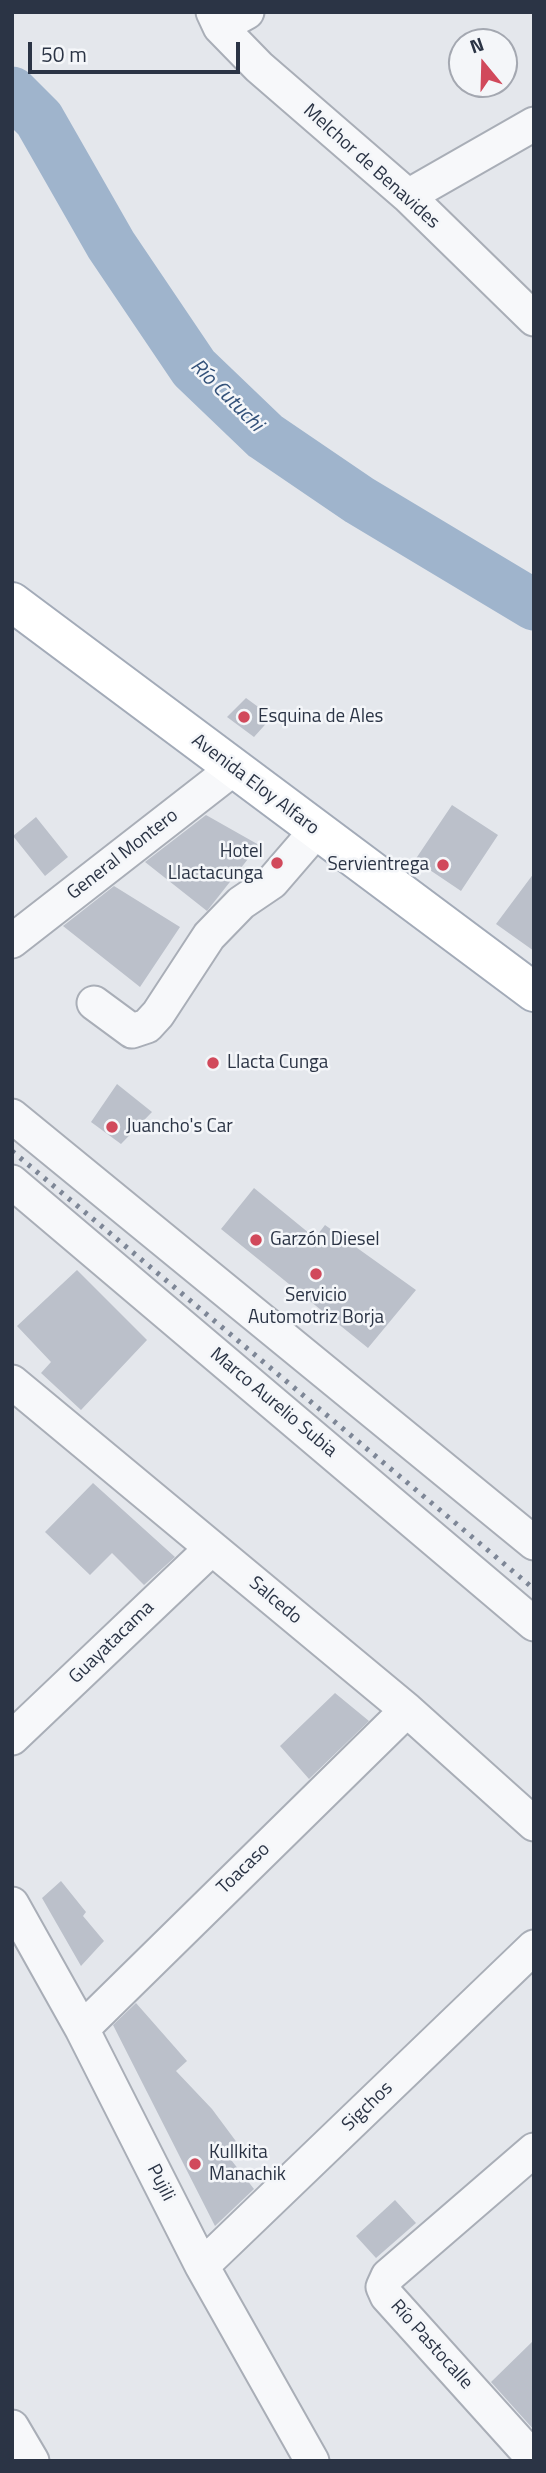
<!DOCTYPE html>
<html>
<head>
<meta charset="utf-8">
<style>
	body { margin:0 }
	#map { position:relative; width:546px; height:2473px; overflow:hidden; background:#e4e7ec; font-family:"Titillium Web",sans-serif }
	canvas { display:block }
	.frame { position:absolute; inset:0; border:14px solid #2b3445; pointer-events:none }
	.north { position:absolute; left:448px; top:28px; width:70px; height:70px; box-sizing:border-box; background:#f4f6f9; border:2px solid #a4a8b1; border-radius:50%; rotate:341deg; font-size:19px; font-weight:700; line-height:28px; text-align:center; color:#2b3445 }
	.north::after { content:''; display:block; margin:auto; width:24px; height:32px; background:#d1495b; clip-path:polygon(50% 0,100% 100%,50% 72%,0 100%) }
	.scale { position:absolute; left:28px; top:42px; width:212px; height:32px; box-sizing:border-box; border:4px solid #2b3445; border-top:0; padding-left:9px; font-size:21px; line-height:24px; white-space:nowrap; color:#2b3445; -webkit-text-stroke:5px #f4f6f9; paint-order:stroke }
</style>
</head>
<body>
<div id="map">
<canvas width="546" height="2473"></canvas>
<div class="frame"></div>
<div class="north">N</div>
<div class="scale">50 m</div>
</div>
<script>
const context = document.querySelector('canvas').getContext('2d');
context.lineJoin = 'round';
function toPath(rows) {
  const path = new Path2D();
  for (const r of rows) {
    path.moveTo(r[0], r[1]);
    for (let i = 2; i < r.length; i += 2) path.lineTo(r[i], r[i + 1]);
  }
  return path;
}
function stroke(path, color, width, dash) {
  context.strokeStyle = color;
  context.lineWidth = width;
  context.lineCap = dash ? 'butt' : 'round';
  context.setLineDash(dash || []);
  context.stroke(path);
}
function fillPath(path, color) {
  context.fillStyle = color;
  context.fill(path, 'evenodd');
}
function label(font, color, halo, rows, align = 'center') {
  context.font = font + ' "Titillium Web",sans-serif';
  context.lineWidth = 5;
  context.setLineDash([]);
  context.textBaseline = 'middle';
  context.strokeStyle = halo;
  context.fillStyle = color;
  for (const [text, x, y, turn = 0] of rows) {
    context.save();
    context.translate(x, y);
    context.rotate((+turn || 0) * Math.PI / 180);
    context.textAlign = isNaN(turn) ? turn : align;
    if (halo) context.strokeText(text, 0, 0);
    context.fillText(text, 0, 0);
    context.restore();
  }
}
stroke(toPath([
	[12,92,39,119,111,245,194,368,265,436,359,500,534,605]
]), '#9fb4cc', 51);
fillPath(toPath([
	[246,698,272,717,254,737,227,717],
	[452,805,498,835,461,891,415,860],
	[206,815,259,845,207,911,145,862],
	[36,817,68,857,45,876,13,836],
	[534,873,534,951,496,924],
	[114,886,180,927,140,987,63,926],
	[117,1084,152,1112,121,1144,91,1122],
	[254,1188,315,1238,325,1225,416,1290,368,1348,221,1229],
	[77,1270,147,1340,81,1410,41,1373,51,1362,17,1326],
	[93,1483,175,1557,144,1585,112,1553,90,1575,45,1532],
	[335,1693,369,1721,309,1779,280,1746],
	[61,1881,86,1912,83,1916,104,1941,81,1966,42,1898],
	[136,2003,187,2061,176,2071,212,2109,238,2144,228,2156,254,2189,215,2226,113,2025],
	[395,2200,416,2223,376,2258,356,2236],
	[534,2340,534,2430,491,2382]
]), '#bbc0ca');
const minor = toPath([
	[213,12,220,27,259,67,408,196,534,319],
	[220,27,247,12],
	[408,196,534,124],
	[12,941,233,769],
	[94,1003,132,1031,147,1026,158,1014,209,936,241,903,272,882,316,831],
	[12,1116,534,1543],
	[12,1182,534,1624],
	[12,1382,407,1710,534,1824],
	[12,1738,212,1548],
	[12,1904,82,2029,202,2266,312,2461],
	[82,2029,407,1710],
	[534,2150,388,2276,383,2287,387,2296,534,2459],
	[202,2266,534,1947],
	[12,2427,32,2461]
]);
const major = toPath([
	[12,602,534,992]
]);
stroke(minor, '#a9aeb7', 37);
stroke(major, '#a3abb8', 42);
stroke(minor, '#f7f8fa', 33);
stroke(major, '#fff', 38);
stroke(toPath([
	[12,1151,534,1589]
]), '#7d8696', 5, [3.5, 7]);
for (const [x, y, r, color] of [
	[244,717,7,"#d1495b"],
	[277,863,7,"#d1495b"],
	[443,865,7,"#d1495b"],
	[213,1063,7,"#d1495b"],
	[112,1127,7,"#d1495b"],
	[256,1240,7,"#d1495b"],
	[316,1274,7,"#d1495b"],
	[195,2164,7,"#d1495b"]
]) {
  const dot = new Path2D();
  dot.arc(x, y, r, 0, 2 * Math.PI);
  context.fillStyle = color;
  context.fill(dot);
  stroke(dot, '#f4f6f9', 2.5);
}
label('19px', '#2b3445', '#f4f6f9', [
	["Melchor de Benavides",371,167,42],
	["Avenida Eloy Alfaro",255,785,37],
	["General Montero",123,855,-38],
	["Marco Aurelio Subia",273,1403,40],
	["Salcedo",275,1601,40],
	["Guayatacama",112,1643,-44],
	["Toacaso",244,1869,-44],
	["Sigchos",368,2107,-44],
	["Pujili",160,2183,63],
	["Río Pastocalle",431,2345,48]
]);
label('19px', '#2b3445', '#f4f6f9', [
	["Esquina de Ales",258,717],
	["Hotel",263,852,"right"],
	["Llactacunga",263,874,"right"],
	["Servientrega",429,865,"right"],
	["Llacta Cunga",227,1063],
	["Juancho's Car",126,1127],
	["Garzón Diesel",270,1240],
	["Servicio",316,1296,"center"],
	["Automotriz Borja",316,1318,"center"],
	["Kullkita",209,2153],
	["Manachik",209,2175]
], 'left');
label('italic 21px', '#34527a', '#f4f6f9', [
	["Río Cutuchi",226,396,45]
]);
</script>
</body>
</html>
